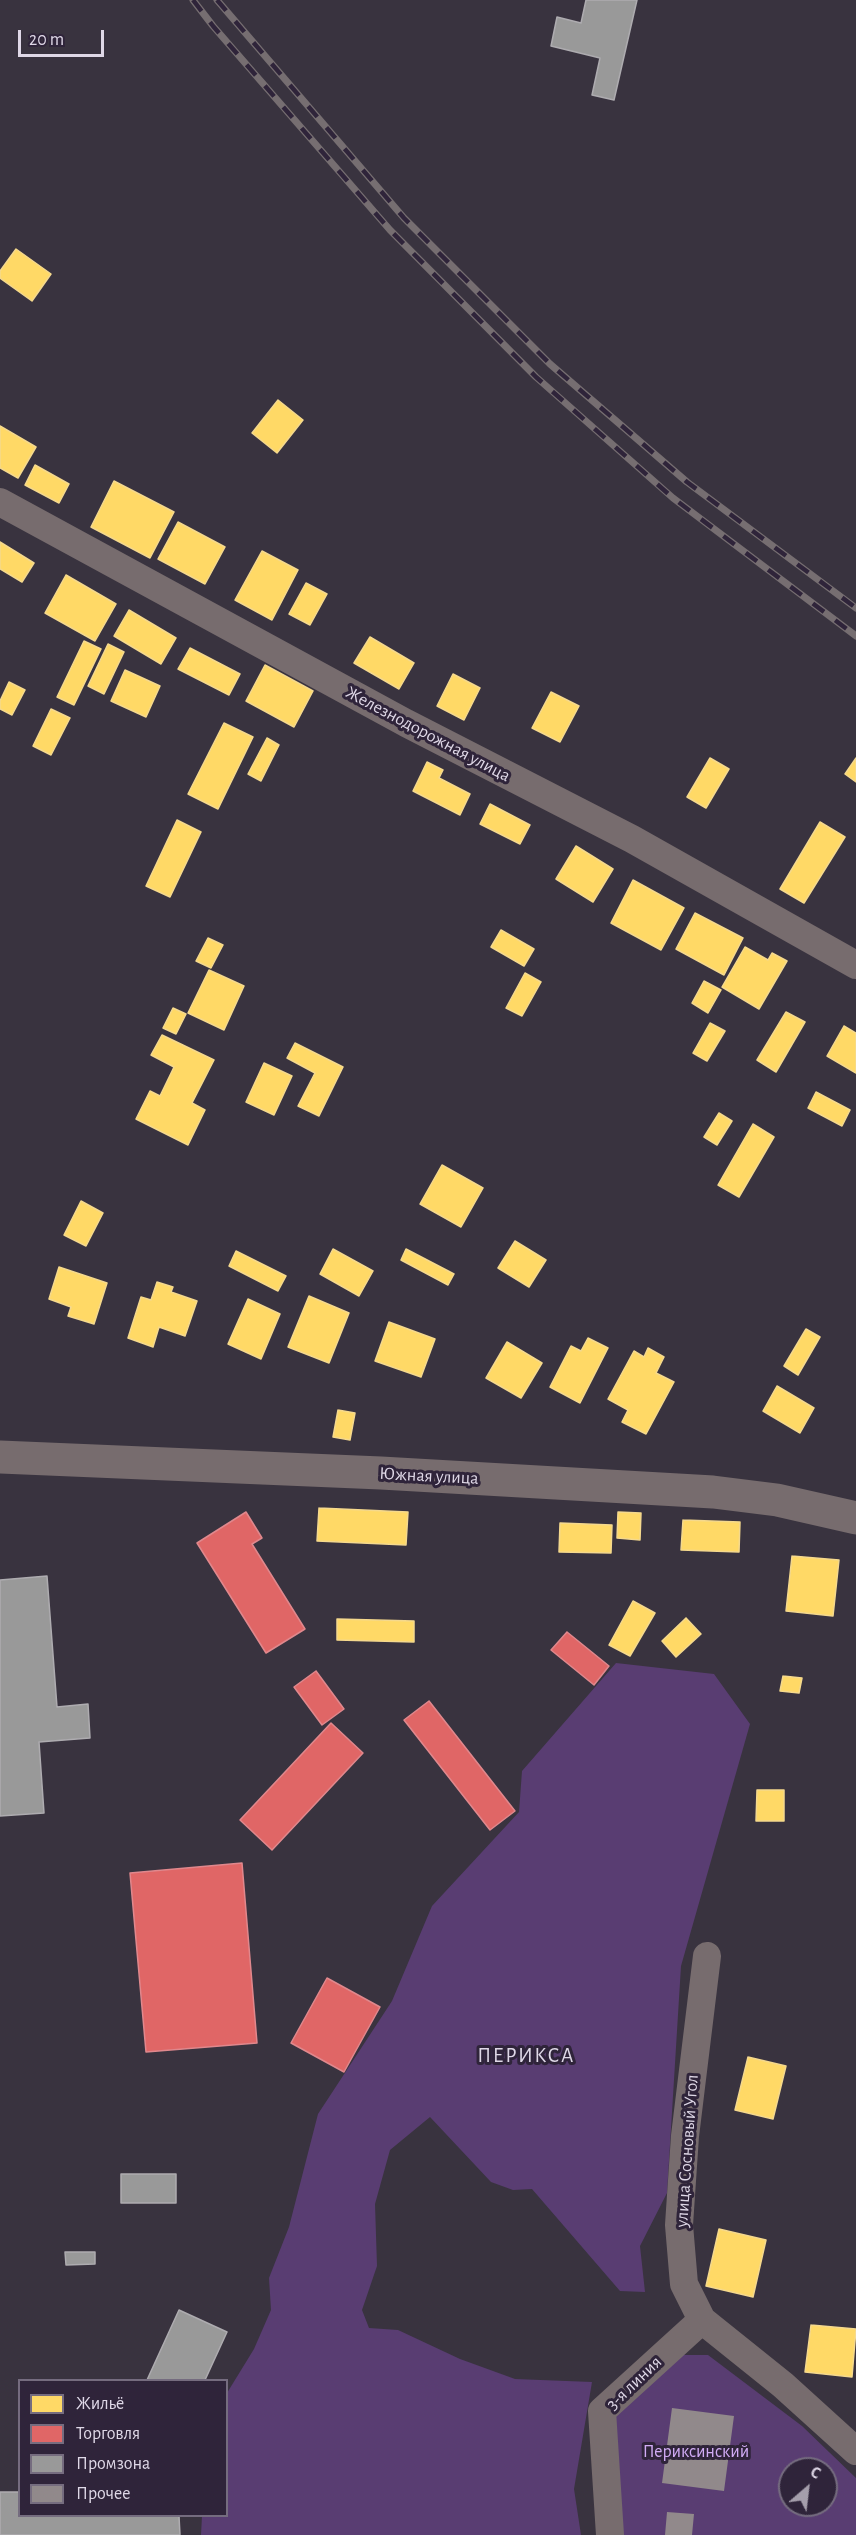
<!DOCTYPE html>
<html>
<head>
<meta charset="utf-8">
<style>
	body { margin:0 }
	#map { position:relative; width:856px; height:2535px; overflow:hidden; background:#39333f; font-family:"Alegreya Sans",sans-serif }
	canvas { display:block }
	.legend { position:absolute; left:18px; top:2379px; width:210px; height:138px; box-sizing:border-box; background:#2f243a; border:2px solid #756c7f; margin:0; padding:8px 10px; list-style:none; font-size:18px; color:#dfd8e7 }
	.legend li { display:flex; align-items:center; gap:12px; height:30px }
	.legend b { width:30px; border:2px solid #756c7f }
	.north { position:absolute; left:778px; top:2457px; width:60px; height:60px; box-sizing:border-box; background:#2f243a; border:2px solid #756c7f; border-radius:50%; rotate:28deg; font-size:16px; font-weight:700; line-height:24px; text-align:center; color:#dfd8e7 }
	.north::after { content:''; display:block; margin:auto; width:21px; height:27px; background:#a59eac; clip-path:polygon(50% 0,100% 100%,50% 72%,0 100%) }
	.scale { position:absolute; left:18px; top:30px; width:86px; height:27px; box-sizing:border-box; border:3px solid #dfd8e7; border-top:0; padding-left:8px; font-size:18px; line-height:21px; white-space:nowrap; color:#dfd8e7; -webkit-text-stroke:4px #2f243a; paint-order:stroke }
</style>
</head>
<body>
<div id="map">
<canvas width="856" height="2535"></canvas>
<ul class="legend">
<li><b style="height:16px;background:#ffd966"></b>Жильё</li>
<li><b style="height:16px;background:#e06666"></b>Торговля</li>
<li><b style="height:16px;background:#999"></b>Промзона</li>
<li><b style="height:16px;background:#91898b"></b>Прочее</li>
</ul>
<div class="north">С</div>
<div class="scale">20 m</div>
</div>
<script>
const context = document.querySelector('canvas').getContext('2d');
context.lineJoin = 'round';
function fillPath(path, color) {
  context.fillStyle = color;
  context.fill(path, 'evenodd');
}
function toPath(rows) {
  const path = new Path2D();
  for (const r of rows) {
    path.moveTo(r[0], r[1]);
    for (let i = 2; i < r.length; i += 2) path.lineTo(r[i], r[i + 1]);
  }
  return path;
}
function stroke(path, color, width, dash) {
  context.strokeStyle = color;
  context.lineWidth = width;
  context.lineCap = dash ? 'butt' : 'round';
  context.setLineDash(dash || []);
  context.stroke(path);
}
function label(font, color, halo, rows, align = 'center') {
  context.font = font + ' "Alegreya Sans",sans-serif';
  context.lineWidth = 6;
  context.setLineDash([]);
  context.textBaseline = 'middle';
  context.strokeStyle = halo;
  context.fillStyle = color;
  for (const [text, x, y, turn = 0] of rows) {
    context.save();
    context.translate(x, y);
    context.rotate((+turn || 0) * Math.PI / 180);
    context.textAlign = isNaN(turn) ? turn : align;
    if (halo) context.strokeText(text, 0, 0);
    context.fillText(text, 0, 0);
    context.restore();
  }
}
fillPath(toPath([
	[616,1663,714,1674,750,1724,681,1966,667,2193,640,2246,645,2292,620,2291,532,2189,513,2190,491,2182,430,2117,390,2150,375,2204,377,2266,362,2310,369,2328,398,2330,460,2359,515,2379,592,2382,574,2489,581,2535,201,2535,202,2516,226,2516,227,2393,254,2349,271,2310,269,2278,289,2227,318,2114,392,2001,432,1906,519,1812,522,1771],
	[672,2355,708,2355,802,2426,856,2478,856,2535,606,2535,601,2431],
	[790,2469,826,2469,826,2505,790,2505]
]), '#593d72');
const homes = toPath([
	[16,249,51,274,32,301,0,278,0,271,16,249],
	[278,400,303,420,277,453,252,433,278,400],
	[0,426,36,447,18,478,0,468,0,426],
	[35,465,69,484,59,503,25,485,35,465],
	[114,481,174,512,150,558,91,527,114,481],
	[178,522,225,547,205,584,158,559,178,522],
	[0,542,34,563,22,582,0,569,0,542],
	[262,551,298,570,272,620,235,600,262,551],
	[66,575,116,604,95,641,45,613,66,575],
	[306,583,327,594,310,625,289,614,306,583],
	[129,610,176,638,161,664,114,636,129,610],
	[370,637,414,663,399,689,354,663,370,637],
	[84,641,101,649,74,705,57,697,84,641],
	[108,644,124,652,104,694,88,686,108,644],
	[190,648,240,674,229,695,178,669,190,648],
	[265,665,313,691,294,727,246,701,265,665],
	[125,670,160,686,146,717,111,701,125,670],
	[453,674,480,688,464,720,437,706,453,674],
	[9,682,25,690,12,715,0,709,0,701,9,682],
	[551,692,579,706,560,742,532,728,551,692],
	[51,709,70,718,51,755,33,746,51,709],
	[224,723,253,737,218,809,188,794,224,723],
	[267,738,279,745,261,781,248,774,267,738],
	[710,758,729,769,706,808,687,797,710,758],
	[856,758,856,782,845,774,856,758],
	[427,762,443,770,439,778,470,794,460,815,413,791,427,762],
	[490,804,530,825,520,844,480,824,490,804],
	[177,820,201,832,170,897,146,886,177,820],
	[820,822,845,837,804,903,780,889,820,822],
	[576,846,613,869,593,902,556,879,576,846],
	[633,880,684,908,661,950,611,923,633,880],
	[695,913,743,938,724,975,676,949,695,913],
	[501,930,534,949,524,966,491,947,501,930],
	[208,938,223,945,211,968,196,961,208,938],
	[745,947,768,960,772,953,787,961,759,1009,722,987,745,947],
	[209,970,244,986,224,1030,188,1013,209,970],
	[525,973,541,982,522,1016,506,1008,525,973],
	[704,981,721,990,708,1013,692,1003,704,981],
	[173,1008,186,1014,176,1034,163,1028,173,1008],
	[786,1012,805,1022,776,1072,757,1060,786,1012],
	[710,1023,725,1031,707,1061,693,1053,710,1023],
	[844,1026,856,1033,856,1073,827,1056,844,1026],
	[162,1035,214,1060,192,1103,205,1110,188,1145,136,1119,150,1091,160,1096,174,1067,151,1055,162,1035],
	[295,1043,343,1067,319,1116,298,1106,315,1073,287,1058,295,1043],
	[264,1063,292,1076,274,1115,246,1102,264,1063],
	[816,1092,850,1110,842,1126,808,1108,816,1092],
	[719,1113,732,1121,717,1145,704,1137,719,1113],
	[753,1124,774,1137,739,1197,718,1185,753,1124],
	[442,1165,483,1188,461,1227,420,1204,442,1165],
	[81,1201,103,1213,86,1246,64,1235,81,1201],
	[515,1241,546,1260,529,1287,498,1268,515,1241],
	[333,1249,373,1271,359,1296,320,1274,333,1249],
	[406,1249,454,1274,448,1285,401,1260,406,1249],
	[236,1251,286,1276,278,1291,229,1266,236,1251],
	[59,1267,107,1283,94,1324,68,1316,71,1307,49,1299,59,1267],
	[157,1282,173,1287,171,1292,197,1301,185,1336,159,1327,153,1347,128,1338,141,1297,151,1300,157,1282],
	[309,1296,349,1313,329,1363,288,1347,309,1296],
	[248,1299,280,1314,261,1359,228,1344,248,1299],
	[389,1322,435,1339,421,1377,375,1361,389,1322],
	[806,1329,820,1337,798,1375,784,1366,806,1329],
	[588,1338,608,1348,580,1403,550,1387,571,1346,581,1351,588,1338],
	[507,1342,542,1363,521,1398,486,1378,507,1342],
	[648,1348,664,1357,656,1373,674,1382,646,1434,622,1422,628,1410,608,1399,634,1351,644,1357,648,1348],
	[777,1386,814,1408,800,1433,763,1411,777,1386],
	[338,1410,355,1413,350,1440,333,1437,338,1410],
	[319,1508,408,1512,406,1545,317,1541,319,1508],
	[618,1512,641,1513,640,1540,617,1538,618,1512],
	[683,1520,740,1522,739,1552,681,1550,683,1520],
	[560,1523,612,1525,611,1553,559,1552,560,1523],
	[792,1556,839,1560,833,1616,786,1611,792,1556],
	[633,1601,655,1613,630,1656,609,1645,633,1601],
	[686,1618,701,1634,676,1657,662,1641,686,1618],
	[337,1619,414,1621,414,1642,337,1640,337,1619],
	[783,1676,802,1678,799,1693,780,1691,783,1676],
	[757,1790,784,1790,784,1821,756,1821,757,1790],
	[748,2057,786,2066,773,2119,735,2110,748,2057],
	[719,2229,766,2240,753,2297,706,2286,719,2229],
	[811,2325,856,2329,852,2377,805,2372,811,2325]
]);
fillPath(homes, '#ffd966');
stroke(homes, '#f5d98d', 1.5);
const shops = toPath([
	[246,1512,262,1538,252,1544,305,1629,266,1653,197,1543,246,1512],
	[567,1632,609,1666,594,1685,551,1650,567,1632],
	[316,1671,344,1709,322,1725,294,1687,316,1671],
	[429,1701,515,1811,490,1830,404,1720,429,1701],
	[331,1723,363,1753,272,1850,240,1820,331,1723],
	[242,1863,257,2043,146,2052,130,1873,242,1863],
	[327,1978,380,2007,344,2072,291,2043,327,1978]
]);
fillPath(shops, '#e06666');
stroke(shops, '#e0888d', 1.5);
const industry = toPath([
	[586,0,637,0,614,100,592,95,600,58,551,46,557,17,581,23,586,0],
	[47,1576,57,1707,88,1704,90,1738,39,1742,44,1813,0,1816,0,1580,47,1576],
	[121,2174,176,2174,176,2203,121,2203,121,2174],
	[65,2252,95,2252,95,2264,66,2265,65,2252],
	[179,2310,227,2332,205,2380,147,2380,179,2310],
	[0,2492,20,2492,20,2516,179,2516,180,2535,0,2535,0,2492]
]);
fillPath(industry, '#999');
stroke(industry, '#aeacb0', 1.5);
fillPath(toPath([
	[672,2408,734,2416,724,2491,662,2483],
	[667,2512,694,2514,692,2535,665,2535]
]), '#91898b');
stroke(toPath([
	[0,502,406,723,632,839,856,965],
	[707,1956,685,2136,679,2225,684,2284,702,2320,783,2385,856,2451],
	[610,2535,602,2411,702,2320]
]), '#776c6e', 28);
stroke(toPath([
	[0,1457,381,1473,713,1492,777,1500,856,1518]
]), '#776c6e', 33);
const rail = toPath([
	[193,0,213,26,390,230,536,377,673,498,856,636],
	[217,0,404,218,550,364,687,482,856,608]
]);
stroke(rail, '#766e71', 7);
stroke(rail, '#2f243a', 4.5, [14]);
label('18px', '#dfd8e7', '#2f243a', [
	["Железнодорожная улица",428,734,28],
	["Южная улица",429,1476,3],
	["улица Сосновый Угол",687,2151,-86],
	["3-я линия",634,2383,-44]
]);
label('18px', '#d2acf6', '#2f243a', [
	["Периксинский",696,2452]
]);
context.letterSpacing = '1.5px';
label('21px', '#dfd8e7', '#2f243a', [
	["ПЕРИКСА",526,2056]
]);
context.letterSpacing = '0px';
</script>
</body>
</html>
